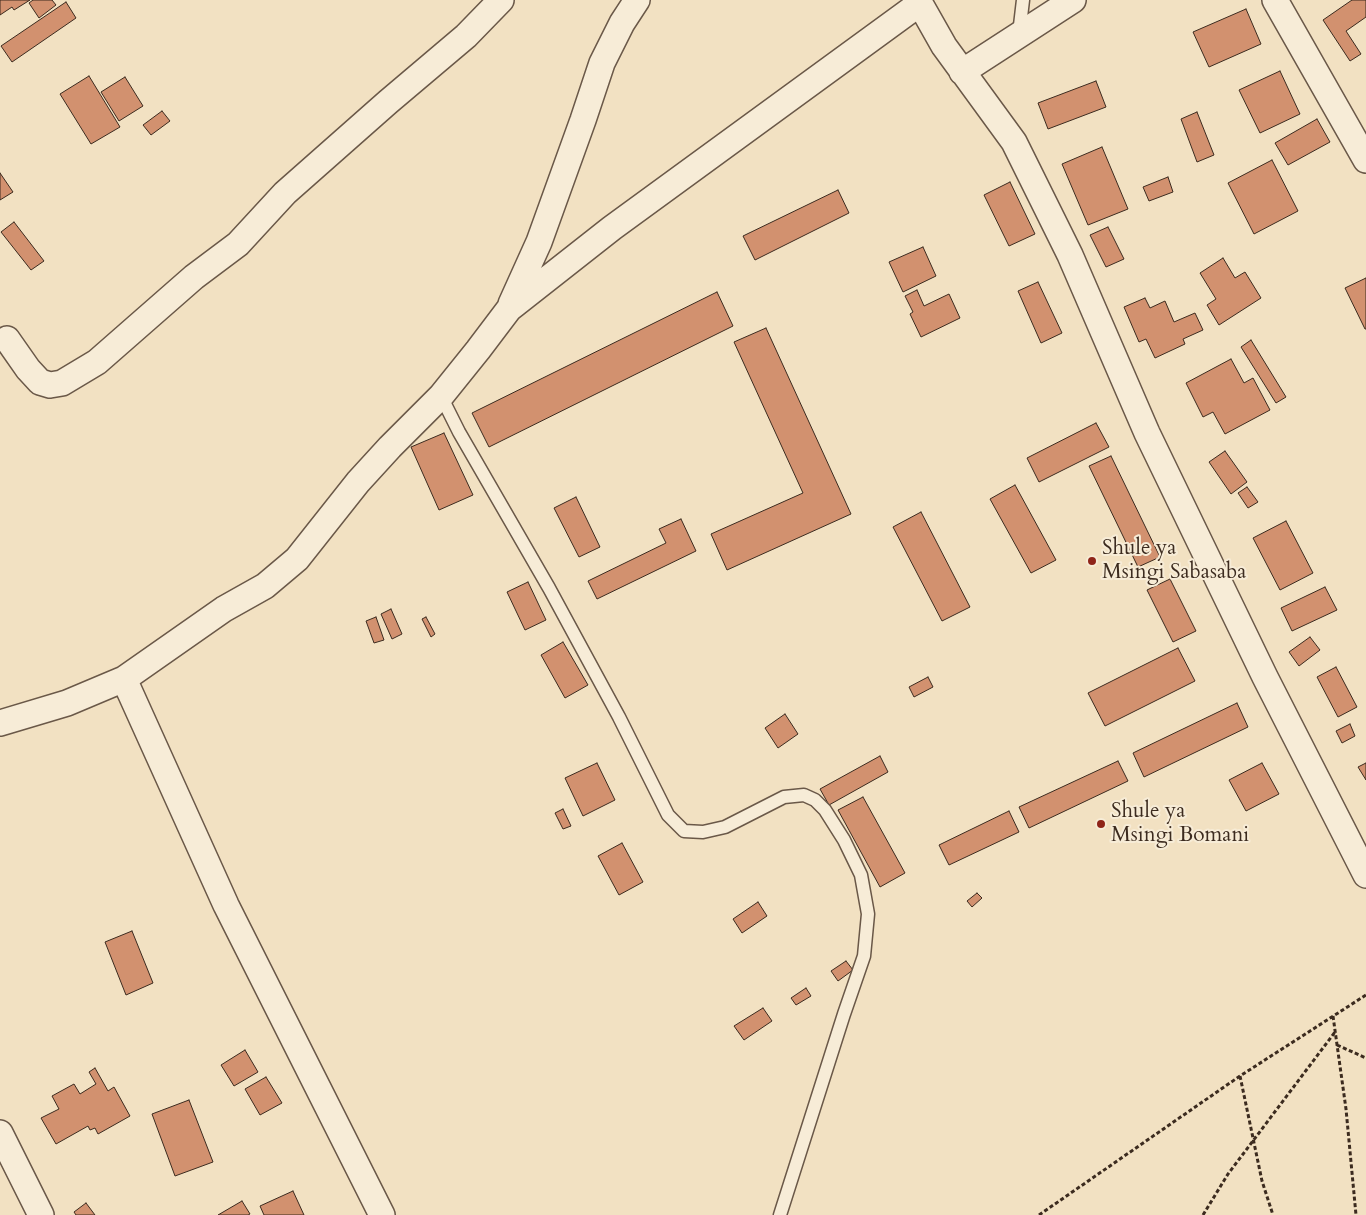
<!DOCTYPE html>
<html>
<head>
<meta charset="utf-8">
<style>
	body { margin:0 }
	canvas { display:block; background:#f2e1c2 }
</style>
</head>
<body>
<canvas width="1366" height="1215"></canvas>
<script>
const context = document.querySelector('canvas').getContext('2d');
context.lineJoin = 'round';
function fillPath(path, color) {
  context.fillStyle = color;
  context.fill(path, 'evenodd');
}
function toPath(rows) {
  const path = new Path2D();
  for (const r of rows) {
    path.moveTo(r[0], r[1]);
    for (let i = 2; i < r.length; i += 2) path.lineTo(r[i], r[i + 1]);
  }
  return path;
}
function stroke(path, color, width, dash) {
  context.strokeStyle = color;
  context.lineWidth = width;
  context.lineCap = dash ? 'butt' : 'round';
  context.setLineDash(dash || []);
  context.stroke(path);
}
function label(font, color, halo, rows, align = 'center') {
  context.font = font + ' Cardo,serif';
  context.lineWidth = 4;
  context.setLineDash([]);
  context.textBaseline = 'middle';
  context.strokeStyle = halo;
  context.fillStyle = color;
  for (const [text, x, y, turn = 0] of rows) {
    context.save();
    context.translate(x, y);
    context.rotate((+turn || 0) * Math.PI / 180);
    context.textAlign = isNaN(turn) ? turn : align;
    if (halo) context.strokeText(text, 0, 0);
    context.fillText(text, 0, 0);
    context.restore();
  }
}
const building = toPath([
	[0,0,30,0,14,10,12,7,0,15,0,0],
	[33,0,52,0,56,5,39,18,29,3,33,0],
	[1352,0,1366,0,1366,17,1346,31,1361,54,1350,61,1323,20,1352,0],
	[66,2,76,18,12,62,1,46,66,2],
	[1246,9,1261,44,1209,67,1193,32,1246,9],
	[1280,71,1300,114,1260,133,1239,90,1280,71],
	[89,76,120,127,91,144,60,94,89,76],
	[125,77,143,106,119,121,101,92,125,77],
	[1096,81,1106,107,1048,129,1038,103,1096,81],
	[162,111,170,121,151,135,143,125,162,111],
	[1197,112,1214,155,1197,162,1181,119,1197,112],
	[1317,119,1330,142,1288,165,1275,143,1317,119],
	[1102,147,1128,209,1088,225,1062,164,1102,147],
	[1272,160,1298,211,1254,234,1228,183,1272,160],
	[0,173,13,192,0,200,0,173],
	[1168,177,1173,192,1149,201,1143,187,1168,177],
	[1010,182,1035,234,1009,246,984,195,1010,182],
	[838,190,849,213,755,260,743,236,838,190],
	[14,222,44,261,31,270,1,232,14,222],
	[1108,227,1124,259,1106,267,1090,235,1108,227],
	[923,247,936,276,903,292,889,262,923,247],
	[1223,258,1235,278,1245,272,1261,298,1219,325,1207,305,1216,299,1200,273,1223,258],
	[1366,278,1366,329,1365,329,1345,288,1366,278],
	[1038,282,1062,333,1041,343,1018,291,1038,282],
	[917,290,924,306,949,294,960,318,921,337,910,314,913,312,905,296,917,290],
	[717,292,733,326,489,447,472,413,717,292],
	[1145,298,1150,308,1165,301,1174,322,1195,313,1203,330,1183,339,1185,344,1155,358,1146,339,1139,342,1124,307,1145,298],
	[766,328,851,514,727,570,711,534,803,493,734,342,766,328],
	[1251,340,1286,397,1276,403,1241,347,1251,340],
	[1231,359,1244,383,1253,378,1270,410,1225,434,1213,412,1203,417,1186,383,1231,359],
	[1096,423,1109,447,1039,482,1027,458,1096,423],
	[444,433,473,495,439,510,411,447,444,433],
	[1225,451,1247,482,1231,494,1209,462,1225,451],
	[1111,456,1160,557,1138,567,1089,466,1111,456],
	[1015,485,1056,560,1031,573,990,499,1015,485],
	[1247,487,1258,502,1248,508,1238,493,1247,487],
	[576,497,600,547,579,557,554,508,576,497],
	[921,512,970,607,942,621,893,527,921,512],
	[681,519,696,551,597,599,588,581,666,543,659,529,681,519],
	[1286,521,1313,573,1280,590,1253,538,1286,521],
	[1170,579,1196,631,1173,642,1147,590,1170,579],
	[528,582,546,620,525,630,507,592,528,582],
	[1325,587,1337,610,1292,631,1281,608,1325,587],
	[391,609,402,634,392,639,381,614,391,609],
	[376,617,384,640,374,643,366,621,376,617],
	[426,617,435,634,431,637,422,619,426,617],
	[1310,637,1320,650,1299,666,1289,652,1310,637],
	[563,642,588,685,565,698,541,655,563,642],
	[1178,648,1195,681,1105,726,1088,693,1178,648],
	[1336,667,1357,707,1338,717,1317,677,1336,667],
	[928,677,933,687,914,697,909,687,928,677],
	[1237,703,1248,727,1144,777,1133,753,1237,703],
	[785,714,798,734,778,748,765,728,785,714],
	[1350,724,1355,736,1342,743,1336,731,1350,724],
	[880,756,888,772,829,805,820,789,880,756],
	[1118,761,1128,781,1029,828,1019,807,1118,761],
	[597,763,615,800,583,816,565,778,597,763],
	[1262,763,1279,794,1246,811,1229,780,1262,763],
	[1366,763,1366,780,1358,767,1366,763],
	[863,797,905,873,880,887,838,810,863,797],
	[563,809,571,826,563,829,555,813,563,809],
	[1009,811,1019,832,949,865,939,845,1009,811],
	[622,843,643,882,619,895,598,856,622,843],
	[977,893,982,898,972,907,967,901,977,893],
	[758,902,767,916,742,933,733,919,758,902],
	[132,931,153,983,126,995,105,942,132,931],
	[846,961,853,970,838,981,831,971,846,961],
	[806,988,811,996,796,1005,791,998,806,988],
	[763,1008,772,1021,744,1040,734,1026,763,1008],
	[245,1050,258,1072,234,1086,221,1065,245,1050],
	[95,1068,108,1091,114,1087,130,1116,98,1134,95,1128,90,1130,88,1126,56,1144,41,1118,59,1109,52,1096,74,1084,80,1094,96,1084,89,1072,95,1068],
	[266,1077,282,1103,260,1115,245,1089,266,1077],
	[189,1100,213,1162,175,1176,152,1114,189,1100],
	[293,1191,304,1215,264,1215,260,1206,293,1191],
	[242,1201,250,1214,248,1215,218,1215,242,1201],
	[86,1203,95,1215,76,1215,74,1212,86,1203]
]);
fillPath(building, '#d2916f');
stroke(building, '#3c2b1f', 1);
const lane = toPath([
	[1019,34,1023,0],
	[441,396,459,432,549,588,619,717,668,815,684,831,703,832,725,827,784,797,804,795,815,800,825,810,844,840,861,875,868,914,864,956,844,1014,780,1215]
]);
const street = toPath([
	[918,0,944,46,1014,142,1070,255,1147,433,1265,677,1366,875],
	[1275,0,1366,160],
	[962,72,1073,0],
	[511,304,539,242,583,120,602,63,622,23,637,0],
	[7,339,28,369,40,382,50,385,62,383,97,362,194,277,238,244,285,193,388,102,466,36,501,0],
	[124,679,226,905,382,1215],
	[0,723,67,703,124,679,224,609,265,586,297,559,358,482,390,447,441,396,478,350,509,309,612,228,919,4],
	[0,1133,41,1215]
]);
stroke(lane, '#6a5848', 15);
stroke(street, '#6a5848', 28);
stroke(toPath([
	[1333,1016,1346,1109,1356,1215],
	[1337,1045,1366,1058],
	[1240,1076,1262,1181,1273,1215],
	[1039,1215,1240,1076,1366,995],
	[1203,1215,1228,1174,1335,1032]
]), '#3c2b1f', 3, [4, 2.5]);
stroke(lane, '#f7ecd7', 12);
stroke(street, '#f7ecd7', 25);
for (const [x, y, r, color] of [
	[1092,561,5,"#8f2418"],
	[1101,824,5,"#8f2418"]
]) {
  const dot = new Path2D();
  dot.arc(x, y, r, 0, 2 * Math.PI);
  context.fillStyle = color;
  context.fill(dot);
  stroke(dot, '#f7ecd7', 2);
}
label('21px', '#3c2b1f', '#f7ecd7', [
	["Shule ya",1102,549],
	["Msingi Sabasaba",1102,573],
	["Shule ya",1111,812],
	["Msingi Bomani",1111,836]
], 'left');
</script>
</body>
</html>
